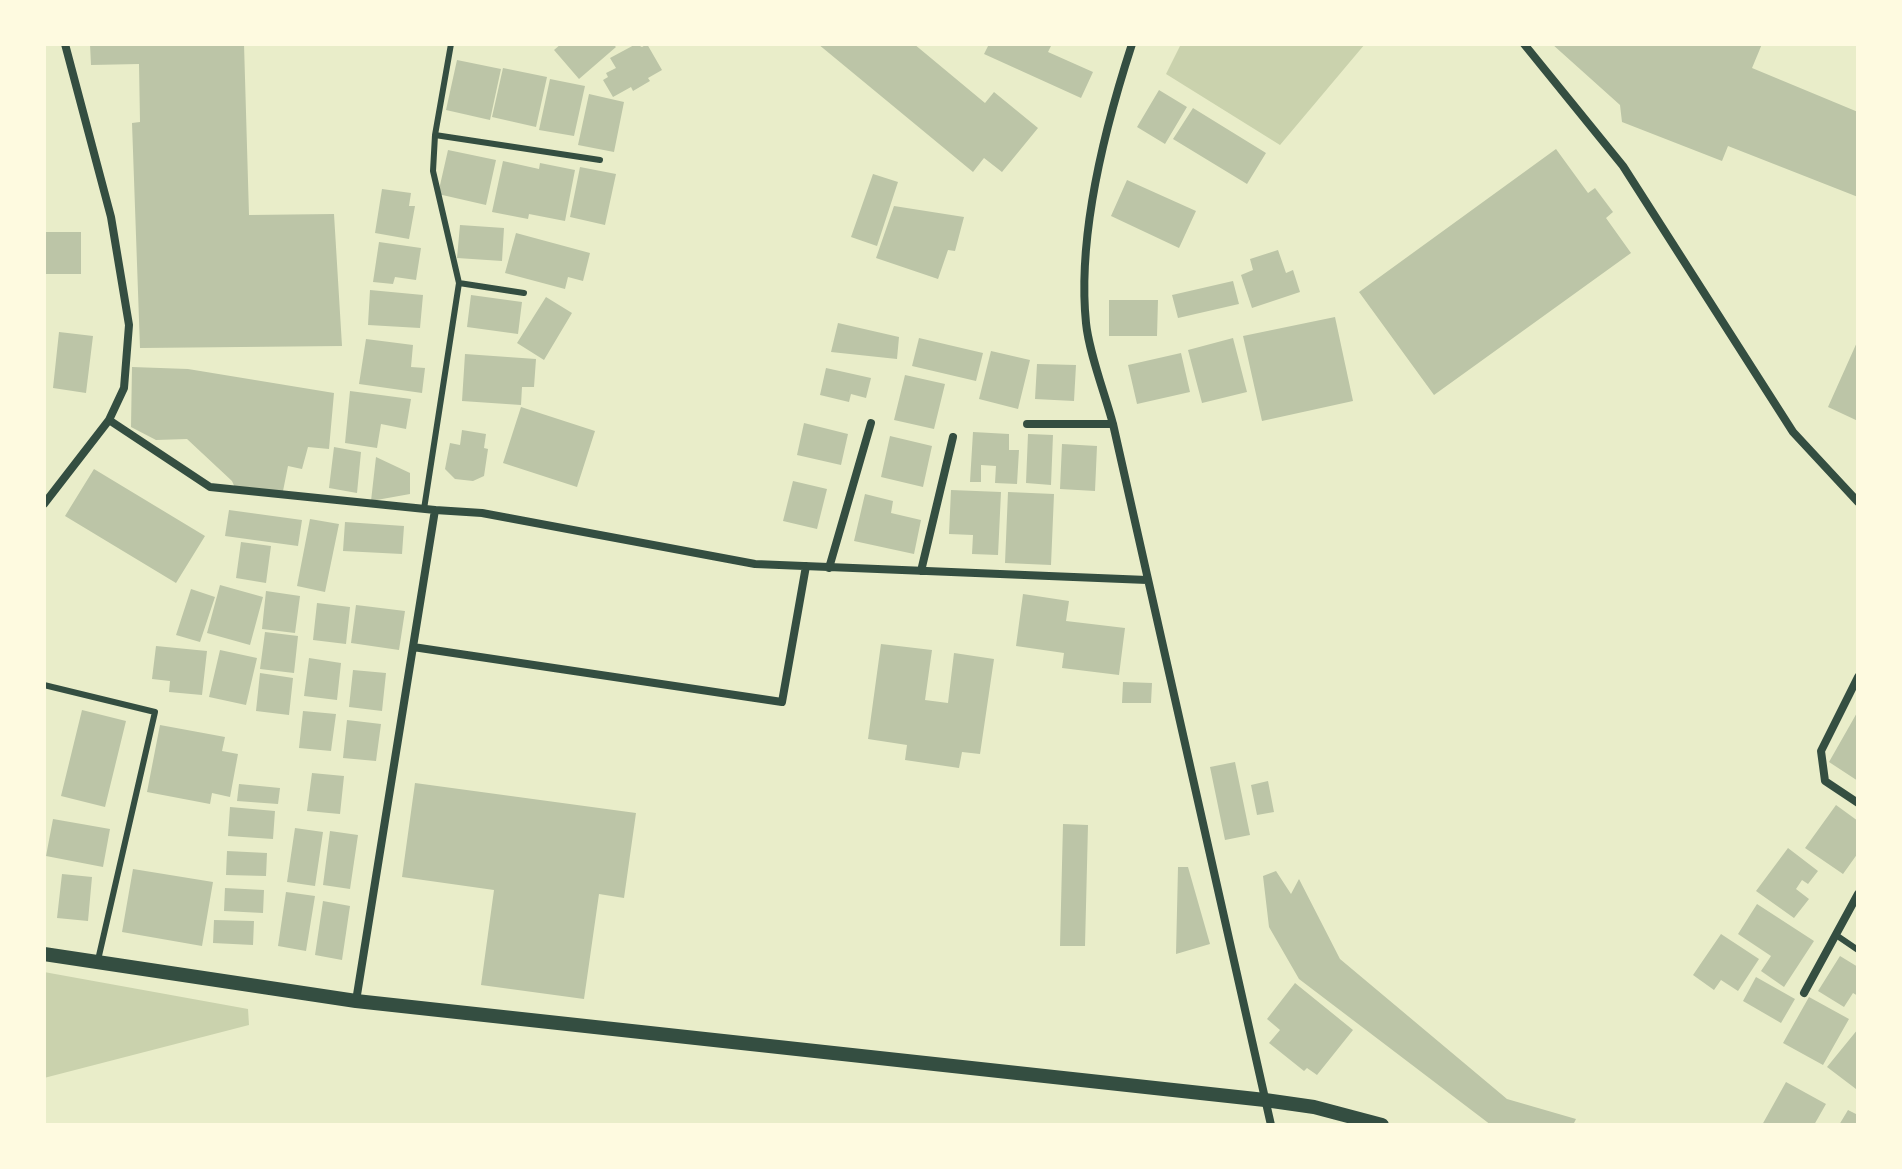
<!DOCTYPE html>
<style>
body{margin:0}
#map{position:relative;width:1902px;height:1169px;overflow:hidden;background:#e9edc9;font-family:"PT Sans",sans-serif}
canvas{display:block}
.frame{position:absolute;inset:0;border:46px solid #fefae0;pointer-events:none}
</style>
<div id="map">
<canvas width="1902" height="1169"></canvas>
<div class="frame"></div>
</div>
<script>
const context = document.querySelector('canvas').getContext('2d');
context.lineJoin = 'round';
function paint(path, color) { context.fillStyle = color; context.fill(path, 'evenodd'); }
function strokePath(path, color, width, dash) { context.strokeStyle = color; context.lineWidth = width; context.lineCap = dash ? 'butt' : 'round'; context.setLineDash(dash || []); context.stroke(path); }
paint(new Path2D(`
 M1181 44H1365L1280 145 1166 74Z
 M44 972 248 1009 249 1025 44 1078Z`), '#cad2ad');
paint(new Path2D(`
 M90 44H244L249 215 334 214 342 346 140 348 132 123 140 122 139 64 91 65Z
 M561 44H613L616 47 579 79 554 50Z
 M636 44 642 47 647 44 662 70 648 78 650 81 633 91 631 87 613 97 603 80 608 77 606 73 616 68 610 58Z
 M818 44H914L985 103 994 92 1038 128 1002 172 984 158 973 172Z
 M989 44H1052L1048 52 1093 72 1081 98 984 54Z
 M1552 44H1762L1752 68 1858 112V197L1728 146 1722 161 1622 122 1620 105Z
 M457 60 501 69 490 120 446 110Z
 M503 68 547 77 536 127 492 117Z
 M550 79 585 86 574 136 539 130Z
 M1159 90 1187 107 1165 144 1137 127Z
 M589 94 624 102 614 152 578 145Z
 M1193 108 1266 153 1247 184 1173 139Z
 M1556 149 1588 193 1595 188 1613 212 1606 218 1631 253 1434 395 1359 292Z
 M448 150 496 160 486 205 438 194Z
 M503 161 539 169 540 163 575 170 565 221 529 214 528 219 492 212Z
 M580 167 616 174 605 225 570 217Z
 M873 174 898 182 877 246 851 237Z
 M1127 180 1196 211 1179 248 1111 216Z
 M382 189 411 193 409 206H415L409 239 375 233Z
 M894 206 964 217 955 251 948 250 938 279 876 258Z
 M460 225 504 228 502 261 457 258Z
 M44 232H81V274H44Z
 M516 233 590 253 583 281 568 277 565 289 505 273Z
 M379 242 421 248 416 280 395 277 393 284 373 282Z
 M1278 250 1286 273 1293 270 1300 292 1252 308 1241 275 1253 270 1250 259Z
 M1233 281 1239 304 1178 318 1172 295Z
 M370 290 423 295 420 328 368 325Z
 M471 295 522 302 518 334 467 327Z
 M546 297 572 313 544 360 517 343Z
 M1109 300H1158L1157 336H1109Z
 M1335 317 1353 401 1262 421 1243 336Z
 M838 323 899 337 897 359 831 352Z
 M59 332 93 336 86 393 53 388Z
 M919 338 983 353 976 381 912 366Z
 M1233 338 1247 392 1202 403 1188 350Z
 M366 339 413 345 411 367 425 368 422 393 359 384Z
 M1858 340V421L1828 407Z
 M991 351 1030 360 1018 409 979 399Z
 M1181 353 1190 392 1137 404 1128 365Z
 M465 354 536 359 534 387H522L521 405 462 401Z
 M1037 364 1076 365 1074 401 1035 399Z
 M132 367 188 369 334 393 329 449 308 447 302 469 288 466 283 491 236 490 232 481 187 439 156 440 131 427Z
 M826 368 871 378 866 398 851 394 849 402 820 395Z
 M905 375 945 384 934 429 894 420Z
 M350 391 411 399 406 429 381 424 377 448 345 443Z
 M521 407 595 431 577 487 503 463Z
 M804 423 848 434 841 465 797 455Z
 M462 430 486 434 484 448 488 449 484 476 473 481 455 479 445 469 450 443 460 445Z
 M973 432 1009 434V450H1019L1017 484 995 483 996 466 981 465V482H970Z
 M1028 434 1053 435 1051 485 1026 483Z
 M890 436 932 446 923 487 881 477Z
 M1062 444 1097 446 1095 491 1060 489Z
 M334 447 361 452 357 493 329 488Z
 M376 457 410 473V494L371 501Z
 M94 469 205 536 176 583 65 516Z
 M793 481 827 489 817 529 783 521Z
 M951 490 1001 492 998 555 972 554 973 535 949 534Z
 M1008 492 1054 494 1051 565 1005 563Z
 M865 494 893 501 891 513 921 520 914 554 854 541Z
 M229 510 302 520 298 546 225 536Z
 M310 519 339 524 325 592 297 586Z
 M345 522 404 526 402 554 343 551Z
 M241 542 271 546 266 583 236 578Z
 M220 585 263 597 250 645 207 633Z
 M191 589 215 597 200 642 176 635Z
 M266 591 300 596 295 633 262 629Z
 M1023 594 1069 601 1066 621 1125 628 1119 675 1062 668 1064 653 1016 646Z
 M317 603 350 607 346 644 313 640Z
 M356 605 405 611 399 650 351 643Z
 M265 632 298 636 294 673 260 669Z
 M881 644 932 650 925 700 948 703 954 653 994 659 980 754 962 752 959 768 905 760 907 745 868 739Z
 M156 646 207 651 202 695 169 692 170 681 152 679Z
 M220 650 257 658 246 705 209 697Z
 M309 658 341 663 337 700 304 696Z
 M353 670 386 673 382 711 349 707Z
 M260 673 293 678 289 715 256 711Z
 M1123 682 1152 683 1151 703H1122Z
 M82 710 126 721 105 807 61 796Z
 M303 711 336 714 331 751 299 748Z
 M1858 711V781L1829 762Z
 M347 720 381 724 376 761 343 758Z
 M160 725 225 737 222 751 238 754 230 797 212 793 210 804 147 792Z
 M1235 762 1250 835 1225 840 1210 767Z
 M312 773 344 776 340 814 307 811Z
 M1268 781 1274 812 1257 815 1251 785Z
 M415 783 636 813 624 898 599 894 584 999 481 985 494 890 402 877Z
 M239 784 280 788 278 804 237 801Z
 M1836 805 1858 821V853L1843 874 1805 848Z
 M230 807 275 811 273 839 228 836Z
 M53 819 110 829 103 867 46 856Z
 M1063 824 1088 825 1085 946H1060Z
 M295 828 323 832 315 886 287 882Z
 M330 831 358 835 350 889 323 885Z
 M1788 848 1818 871 1808 884 1802 880 1796 889 1809 899 1794 918 1756 891Z
 M227 851 267 853 266 876 226 875Z
 M1178 867H1188L1210 944 1176 954Z
 M133 869 213 882 202 946 122 932Z
 M1276 871 1291 894 1299 879 1340 959 1507 1099 1576 1119 1573 1125H1491L1299 979 1269 927 1263 876Z
 M62 874 92 877 88 921 57 918Z
 M225 888 264 890 263 913 224 911Z
 M286 892 315 896 306 951 278 946Z
 M323 901 350 906 342 960 315 955Z
 M1757 904 1814 941 1784 987 1761 971 1771 956 1738 934Z
 M214 920 254 921 253 945 213 943Z
 M1721 934 1759 959 1738 991 1721 980 1714 990 1693 975Z
 M1840 956 1858 967V996L1853 993 1844 1007 1818 991Z
 M1756 977 1795 999 1781 1023 1743 1001Z
 M1295 983 1353 1030 1317 1075 1307 1068 1304 1071 1269 1043 1280 1030 1267 1019Z
 M1809 997 1849 1019 1823 1065 1783 1043Z
 M1858 1029V1087L1856 1089 1827 1067Z
 M1786 1082 1826 1104 1814 1125H1762Z
 M1848 1110 1858 1115V1125H1839Z`), '#bcc5a7');
strokePath(new Path2D(`
 M435 135 600 160
 M459 283 524 293
 M424 509 459 283 433 171 435 135 451 44
 M44 685 155 712 98 960
 M1836 935 1858 950`), '#344e41', 6);
strokePath(new Path2D(`
 M1132 44C1105 127 1077 235 1086 323 1089 353 1105 394 1113 424L1271 1125
 M1524 44 1623 166 1793 432 1858 502
 M109 420 210 487 435 510 482 513 755 564 1147 580
 M1027 424H1113
 M44 504 109 420 124 388 129 325 111 217 65 44
 M829 568 871 423
 M921 571 953 437
 M413 647 782 702 806 566
 M1858 677 1821 751 1825 781 1858 803
 M1804 993 1858 894
 M356 1001 435 510`), '#344e41', 8);
strokePath(new Path2D(`
 M44 954 356 1001 1265 1100 1314 1107 1382 1125`), '#344e41', 14);
</script>
